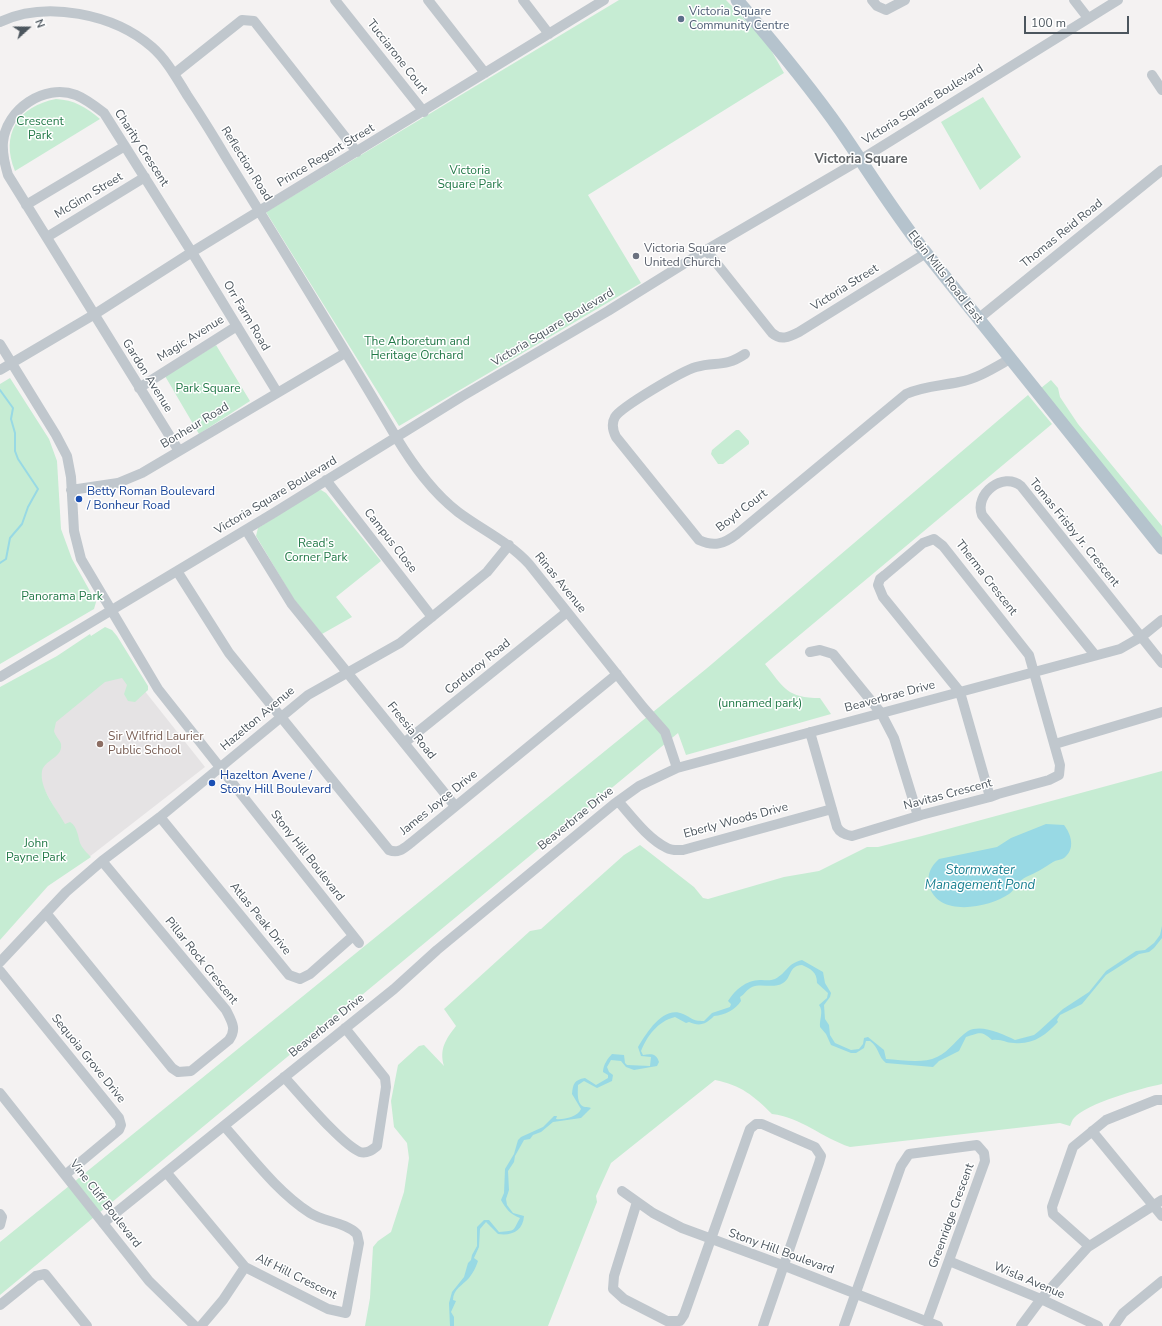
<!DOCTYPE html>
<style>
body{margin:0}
#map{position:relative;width:1162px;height:1326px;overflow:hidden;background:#f4f2f2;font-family:"Nunito Sans",sans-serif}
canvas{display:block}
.north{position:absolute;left:8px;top:8px;width:40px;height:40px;-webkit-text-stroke:3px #fff;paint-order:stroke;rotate:69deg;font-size:11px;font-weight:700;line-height:16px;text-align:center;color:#4c565e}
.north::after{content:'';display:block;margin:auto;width:14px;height:18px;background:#4c565e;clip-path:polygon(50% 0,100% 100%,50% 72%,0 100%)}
.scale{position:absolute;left:1024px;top:16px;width:105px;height:18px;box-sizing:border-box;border:2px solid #4c565e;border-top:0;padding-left:5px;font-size:12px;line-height:14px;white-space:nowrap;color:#4c565e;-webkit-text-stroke:3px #fff;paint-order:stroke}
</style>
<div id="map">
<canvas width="1162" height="1326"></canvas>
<div class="north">N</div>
<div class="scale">100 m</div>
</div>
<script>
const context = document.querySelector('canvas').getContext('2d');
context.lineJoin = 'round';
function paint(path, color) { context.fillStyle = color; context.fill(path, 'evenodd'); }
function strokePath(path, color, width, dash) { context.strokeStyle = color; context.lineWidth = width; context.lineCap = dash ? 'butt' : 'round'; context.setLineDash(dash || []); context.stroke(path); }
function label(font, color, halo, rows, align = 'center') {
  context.font = font + ' "Nunito Sans",sans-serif'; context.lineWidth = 3; context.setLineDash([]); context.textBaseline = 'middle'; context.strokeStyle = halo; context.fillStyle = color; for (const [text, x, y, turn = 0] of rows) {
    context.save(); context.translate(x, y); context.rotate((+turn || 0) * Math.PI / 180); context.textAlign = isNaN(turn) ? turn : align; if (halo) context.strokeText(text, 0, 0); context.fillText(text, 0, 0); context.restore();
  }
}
paint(new Path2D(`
 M96 649 140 685 205 767 84 861 0 710Z`), '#e5e3e4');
paint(new Path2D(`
 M619 0H726L767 43 784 73 588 195 641 283 399 426 266 212Z
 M983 97 1021 157 980 190 941 122Z
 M56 99C74 100 86 107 100 119L15 171C0 135 18 106 56 99Z
 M216 345 250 401 199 434 165 376Z
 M10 378 49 439 57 461 61 529 72 559 96 602 94 609 0 664V384Z
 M1051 380 1058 388 1060 397 1078 424 1162 526V539L1041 388Z
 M1028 395 1052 424 765 664C784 688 787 698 820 698L831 714 686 755 678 733 0 1295V1242L706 669Z
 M736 430H739L749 441V444L723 464H718L711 454 712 450Z
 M321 490 326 493 381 561 336 597 352 617 322 634 293 598 256 536 258 528 317 491Z
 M105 627 112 630 117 636 148 686V690L135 702 128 701 124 694 127 685 122 678 105 682 56 722 54 731C55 736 60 740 61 744 63 758 45 759 42 771 39 789 57 809 65 824L70 822C77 826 78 836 80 843 82 848 87 853 91 857L48 886 0 940V687L57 656 90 634 91 636Z
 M1162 771V1084C1142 1088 1087 1103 1074 1118 1072 1120 1071 1124 1070 1126L1060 1123 850 1147C822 1138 801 1117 772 1114 754 1096 741 1085 715 1080L611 1163 596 1196 597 1202 548 1326H365L370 1298 373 1247 378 1241 391 1232 404 1192 409 1158 407 1143 394 1127 391 1101 398 1065 419 1046 424 1045 444 1066C439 1049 446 1039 456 1026L444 1009 530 931 541 929 624 855 640 845 694 887 703 898 708 899 784 877 819 871 867 847H878L922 836Z`), '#c6ecd3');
paint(new Path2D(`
 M1046 824 1064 825C1071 834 1076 849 1064 858 1061 860 1056 860 1053 862 1044 868 1036 873 1026 877 1019 880 1015 890 1009 894 989 908 937 918 929 885 927 874 931 866 939 859L997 847 1011 838Z
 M1162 926V938L1154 948 1149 952 1139 954 1106 975 1082 1004 1060 1015 1057 1020 1058 1022C1046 1035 1033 1045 1014 1043 1005 1043 1003 1039 992 1040 981 1030 979 1033 966 1037L959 1051 939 1061 933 1067 886 1063C878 1057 879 1047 870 1041H866L864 1048 856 1053H851L831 1045 826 1034 820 1027C819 1020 824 1011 819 1005L827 998 828 993 817 983C817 972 811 969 802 965 788 966 792 978 783 983 774 989 761 983 752 987 747 989 744 995 740 997L741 1001C735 1010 725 1015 714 1016 706 1024 700 1027 689 1022L686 1023 675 1017C658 1021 647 1036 641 1051L643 1055C651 1054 656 1053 659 1062L657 1066 634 1070 626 1067 621 1061 611 1060 607 1067 609 1072 613 1075 612 1081 597 1088 584 1081 578 1085C578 1091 576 1105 585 1107 587 1107 589 1107 591 1108L581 1118 553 1122 541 1132 533 1135 530 1139 524 1140 515 1156 514 1162 508 1171 509 1190 506 1199 507 1205 513 1213 524 1216C523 1231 512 1236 498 1234L486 1222 480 1229 479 1247 474 1258 478 1261C476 1267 473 1273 469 1278 463 1285 453 1289 453 1300L456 1301 451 1312 454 1317V1326H450L449 1303 452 1292 464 1277 468 1263 471 1260 472 1255 477 1246V1227L484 1220H489L499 1232C517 1230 512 1232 520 1218 510 1214 506 1209 501 1200L504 1193 505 1169 514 1154 518 1140 521 1137 543 1127 554 1116H557L556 1119C563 1120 578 1117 581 1109L572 1094C573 1084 574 1080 585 1078L596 1085 608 1078V1075L603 1072C603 1065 608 1058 612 1054L624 1055 625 1063 627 1065 650 1066 651 1057 641 1056 638 1047C646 1034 663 1005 683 1014 693 1018 691 1021 704 1021L712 1013 730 1007 731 1004 728 1001C735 990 746 980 760 980 766 980 770 981 775 979 788 972 786 964 802 960L823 972 825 983 831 993 830 997 824 1005 825 1019 829 1025 830 1035 835 1043 851 1050 859 1049 863 1044 864 1038 868 1037 884 1050 886 1059C902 1060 923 1064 937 1057 950 1051 957 1038 968 1031 982 1024 1002 1034 1015 1040L1034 1035 1039 1031 1063 1009 1089 992 1106 971 1136 951 1145 950 1154 943 1160 935Z`), '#98d9e4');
strokePath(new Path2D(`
 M0 390 13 408 11 419 15 433V451L18 459 38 489 28 507 22 524 10 538 6 559 0 563`), '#98d9e4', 2);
strokePath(new Path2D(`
 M335 0 424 112
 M428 0 485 73
 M523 0 549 34
 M872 0 877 6 886 10 905 0
 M1074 0 1088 18
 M0 22C46 0 114 14 152 47 167 60 177 79 187 95 201 116 214 137 227 159 284 251 341 343 396 437 413 465 432 492 458 512 482 530 509 542 529 564L643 707 665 732 677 768
 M174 74 242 20 254 21 357 152
 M1152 75 1162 90
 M26 205 125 146
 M47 237 145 177
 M706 250 772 333C781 341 789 337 799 332L926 253
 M978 319 1162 170
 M0 344 56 435 67 456 71 477 74 531 81 559 158 689 359 943
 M745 354C724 368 716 361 696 367 682 371 621 407 615 417 611 424 613 431 616 437L699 540C714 547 724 544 737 534L906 394C924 386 940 386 959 382 977 379 994 368 1010 359
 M0 370 95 314 192 252 604 0
 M139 388 237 326
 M179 451 8 175C5 165 2 153 3 142 6 110 44 83 76 95 86 99 95 106 104 113L196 259 277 392
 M326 480 432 617
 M71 490 118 483 142 473 345 353
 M246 530 291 603 455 806
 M177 571 229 653 389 850C399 854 404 848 412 842L617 674
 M810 652 820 650 833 654 881 713 894 738 918 816
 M1095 655 982 515C974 494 1003 471 1021 486L1162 663
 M0 677 272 514 461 397 608 311 706 250 860 160 1118 0
 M810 732 837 827C840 833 845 835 852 836L918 816 921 815 990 797 998 794 1049 780 1059 775 1060 765 1029 655 943 546 934 539 923 543 885 575 880 579 878 585 883 597 960 692 990 797
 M404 743 567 612
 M1055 744 1162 712
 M618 801C632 817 648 839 667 848 672 851 678 850 683 850L832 809
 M160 817 289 975 300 979 310 974 353 936
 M46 913 172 1068 178 1072 191 1071 229 1040C237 1029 232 1022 226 1010L102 861
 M0 962 66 892 102 861 160 817 308 695 400 643 487 572 509 545
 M0 971 119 1118 121 1125 119 1130 65 1175
 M284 1077C300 1094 341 1144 360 1152 367 1154 372 1150 377 1146L386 1087 385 1078 345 1028
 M0 1093 149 1281 195 1326
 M1092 1131 1162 1216
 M166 1172 245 1267 328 1309 346 1313 359 1243 357 1234C345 1222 324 1222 310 1213 276 1191 251 1156 224 1126
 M622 1191 653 1213 682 1228 785 1266 938 1326
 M637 1202 614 1276 613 1289 624 1299 667 1321H680L684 1315 750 1129 756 1124H762L815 1147 821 1156 819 1163 763 1326
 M0 1214 2 1217 0 1225
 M103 1223 394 989 437 950 614 804 639 786 677 768 1120 649 1141 637 1162 620
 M1089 1246 1053 1214 1052 1207 1073 1147 1106 1120 1156 1100H1162
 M949 1261 1041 1299 1098 1326
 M0 1305 36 1276 45 1274 87 1326
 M201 1326 223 1300 245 1267
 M844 1326 901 1166 909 1154 977 1145 984 1153 985 1161 927 1321
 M1021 1326 1041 1299 1088 1247 1162 1200
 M1114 1326 1123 1313 1162 1281`), '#c0c7cd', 10);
strokePath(new Path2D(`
 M737 0C773 42 809 85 841 131 869 172 895 214 926 253L1162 548`), '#b5c3cd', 13);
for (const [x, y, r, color] of [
 [681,19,4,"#5c6f8a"],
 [636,256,4,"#6b7280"],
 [79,499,4,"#1a4fb4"],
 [100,744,4,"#8d6e63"],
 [212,783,4,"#1a4fb4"]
]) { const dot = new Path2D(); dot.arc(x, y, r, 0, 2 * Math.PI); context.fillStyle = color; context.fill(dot); strokePath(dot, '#fff', 1.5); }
label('12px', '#4e5e75', '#fff', [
 ["Victoria Square",689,12],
 ["Community Centre",689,26]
], 'left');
label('12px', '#4c565e', '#fff', [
 ["Tucciarone Court",397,57,52],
 ["Victoria Square Boulevard",923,105,-32],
 ["Charity Crescent",141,148,57],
 ["Prince Regent Street",326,156,-31],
 ["Reflection Road",246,164,58],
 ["McGinn Street",89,196,-31],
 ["Thomas Reid Road",1062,234,-39],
 ["Elgin Mills Road East",945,277,52],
 ["Victoria Street",845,288,-32],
 ["Orr Farm Road",246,316,59],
 ["Victoria Square Boulevard",553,328,-31],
 ["Magic Avenue",191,339,-32],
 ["Gardon Avenue",147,376,58],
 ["Bonheur Road",195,426,-31],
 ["Victoria Square Boulevard",276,496,-31],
 ["Boyd Court",742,511,-38],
 ["Tomas Frisby Jr. Crescent",1074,533,51],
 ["Campus Close",390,541,52],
 ["Therma Crescent",986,578,52],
 ["Rinas Avenue",560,583,51],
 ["Corduroy Road",478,667,-39],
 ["Beaverbrae Drive",890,697,-15],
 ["Hazelton Avenue",258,719,-40],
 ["Freesia Road",411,731,51],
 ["Navitas Crescent",948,795,-15],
 ["James Joyce Drive",439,803,-39],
 ["Beaverbrae Drive",576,819,-39],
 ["Eberly Woods Drive",736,821,-15],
 ["Stony Hill Boulevard",307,856,52],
 ["Atlas Peak Drive",260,919,51],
 ["Pillar Rock Crescent",201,961,51],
 ["Beaverbrae Drive",327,1026,-39],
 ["Sequoia Grove Drive",88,1059,51],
 ["Vine Cliff Boulevard",105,1204,52],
 ["Greenridge Crescent",952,1216,-70],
 ["Stony Hill Boulevard",781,1252,20],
 ["Alf Hill Crescent",296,1277,26],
 ["Wisla Avenue",1029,1281,23]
]);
label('12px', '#227948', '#fff', [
 ["Crescent",40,122],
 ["Park",40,136],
 ["Victoria",470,171],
 ["Square Park",470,185],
 ["The Arboretum and",417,342],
 ["Heritage Orchard",417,356],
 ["Park Square",208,389],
 ["Read's",316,544],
 ["Corner Park",316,558],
 ["Panorama Park",62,597],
 ["(unnamed park)",760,704],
 ["John",36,844],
 ["Payne Park",36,858]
]);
label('12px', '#5b616d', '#fff', [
 ["Victoria Square",644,249],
 ["United Church",644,263]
], 'left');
label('12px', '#164399', '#fff', [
 ["Betty Roman Boulevard",87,492],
 ["/ Bonheur Road",87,506],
 ["Hazelton Avene /",220,776],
 ["Stony Hill Boulevard",220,790]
], 'left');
label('12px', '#785e54', '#fff', [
 ["Sir Wilfrid Laurier",108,737],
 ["Public School",108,751]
], 'left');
label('bold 13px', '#5f6366', '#fff', [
 ["Victoria Square",861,160]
]);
label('italic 13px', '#1b8192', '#fff', [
 ["Stormwater",980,871],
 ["Management Pond",980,886]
]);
</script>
